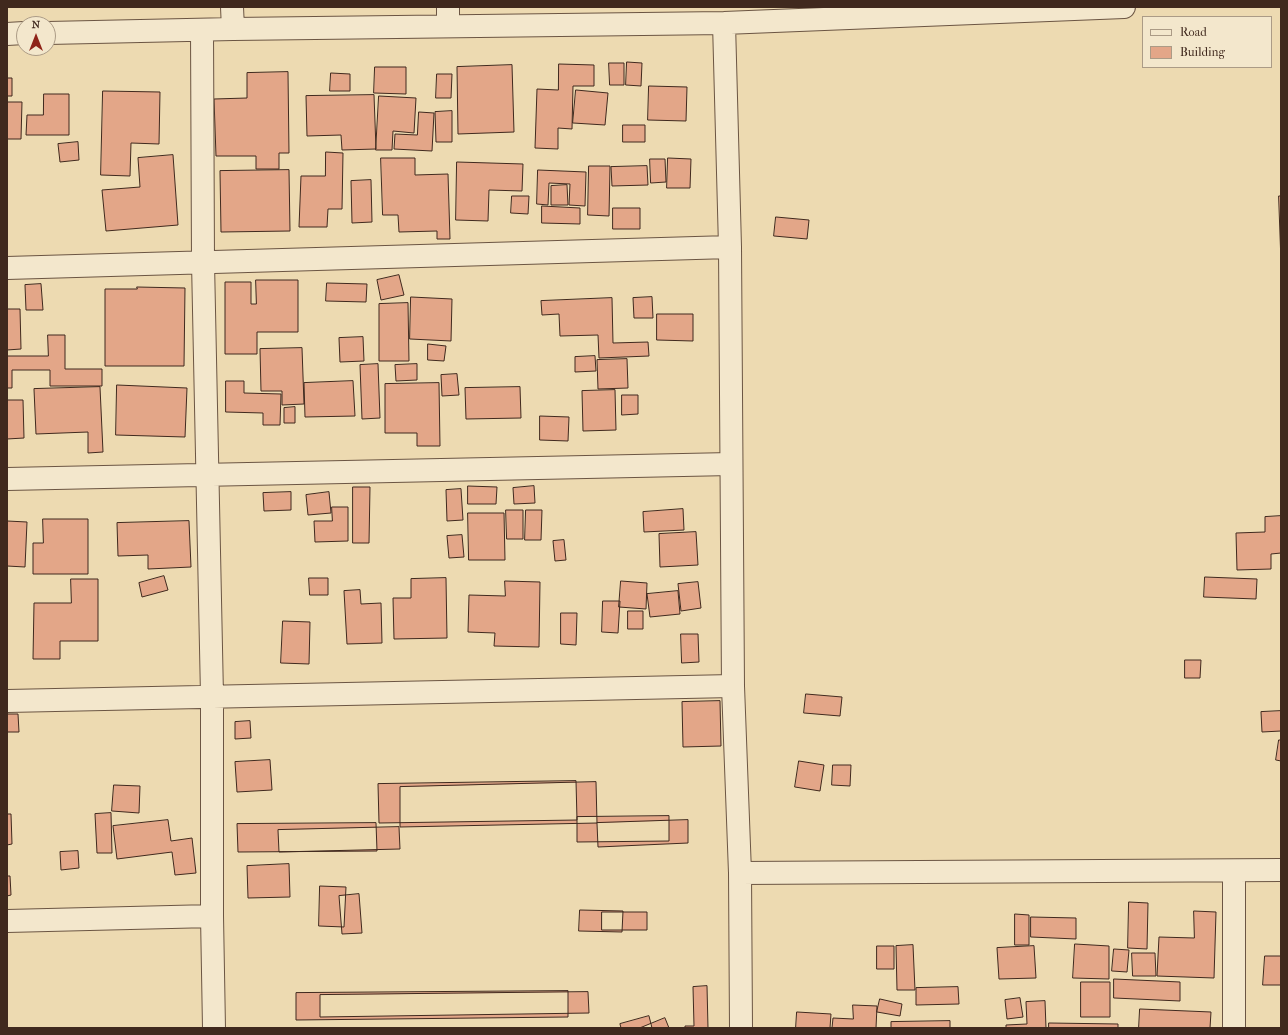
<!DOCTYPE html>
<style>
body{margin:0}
#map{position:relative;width:1288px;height:1035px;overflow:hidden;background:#eddab1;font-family:"IM FELL French Canon",serif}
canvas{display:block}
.frame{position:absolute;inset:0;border:8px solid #40291e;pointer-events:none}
.legend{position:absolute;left:1142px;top:16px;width:130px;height:52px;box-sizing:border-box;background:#f3e7cc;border:1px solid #ab9b86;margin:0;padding:5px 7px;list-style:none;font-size:12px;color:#40291e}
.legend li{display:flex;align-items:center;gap:8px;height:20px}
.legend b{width:20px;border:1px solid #ab9b86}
.north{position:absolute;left:16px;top:16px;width:40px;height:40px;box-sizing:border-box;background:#f3e7cc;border:1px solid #ab9b86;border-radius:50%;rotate:0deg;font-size:11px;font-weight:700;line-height:16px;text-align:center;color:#40291e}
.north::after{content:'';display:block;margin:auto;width:14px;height:18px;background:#8f2418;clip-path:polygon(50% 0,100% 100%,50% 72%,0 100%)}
</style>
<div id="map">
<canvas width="1288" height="1035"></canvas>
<div class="frame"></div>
<ul class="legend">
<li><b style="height:5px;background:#f3e7cc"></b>Road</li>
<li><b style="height:11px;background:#e3a688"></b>Building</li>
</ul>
<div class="north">N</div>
</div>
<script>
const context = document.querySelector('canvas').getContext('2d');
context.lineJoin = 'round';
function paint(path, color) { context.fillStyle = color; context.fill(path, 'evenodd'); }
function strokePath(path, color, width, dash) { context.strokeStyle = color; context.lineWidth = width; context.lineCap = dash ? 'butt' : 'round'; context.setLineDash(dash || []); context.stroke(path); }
const building = new Path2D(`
 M627 62 642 63 641 86 626 85Z
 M609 63H624V85H610Z
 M559 64 594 65V86H573L572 129 558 128V149L535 148 537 89 558 90Z
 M512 65 514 132 458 134 457 67Z
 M375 67H406V94L374 93Z
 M288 72 289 153H279V169H256V156H216L214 99 247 98V73Z
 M331 73 350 74V91H330Z
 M437 74H452L451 98H436Z
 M7 78H12V96H7Z
 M649 86 687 87 686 121 648 120Z
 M576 90 608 93 605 125 573 123Z
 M103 91 160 92 159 144 131 143 130 176 101 175Z
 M44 94H69V135H26L27 115H43Z
 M374 95 376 149 342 150 341 135 307 136 306 96Z
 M379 96 416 98 414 133 393 131 392 150H376Z
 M7 102H22L21 139H7Z
 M452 111V142H436L435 112Z
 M419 112 434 113 432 151 394 149 395 134 417 135Z
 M623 125H645V142H623Z
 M78 142 79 160 60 162 58 144Z
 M326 152 343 153 342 209H328L327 227H299L301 176H325Z
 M173 155 178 225 106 231 102 190 140 187 138 158Z
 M381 158H415V175L448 174 450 239H437V231L399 232 398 215H383Z
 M668 158 691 159 690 188H667Z
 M650 159H665L666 182 651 183Z
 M457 162 523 164 522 191 489 190 488 221 456 220Z
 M589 166H610L609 216 588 215Z
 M647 166 648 185 612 186 611 167Z
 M289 170 290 231 221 232 220 171Z
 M538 170 586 172 585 206 569 205 570 184 549 183 548 205 537 204Z
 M371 180 372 222 352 223 351 181Z
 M567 185 568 205H551V186Z
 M512 196H529L528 214 511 213Z
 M1279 196H1281V262Z
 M542 206 580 208V224L542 223Z
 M613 208H640V229H613Z
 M776 217 809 220 807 239 774 236Z
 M399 275 404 295 381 300 377 280Z
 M256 280H298V332H257V354H225V282H251V304H256Z
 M327 283 367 284 366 302 326 301Z
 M41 284 43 310H26L25 285Z
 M137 287 185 288 184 366H105V289H137Z
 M411 297 452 299 451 341 410 339Z
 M652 297 653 318H634L633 298Z
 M612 298 613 343 648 342 649 356 599 358 598 335 560 336 559 314 542 315 541 301Z
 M408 303 409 361H379V304Z
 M7 309H20L21 349 7 350Z
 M657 314H693V341L657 340Z
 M48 335H65V369H102V386H50V370H12V388H7V356H48Z
 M363 337 364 361 340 362 339 338Z
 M428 344 446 346 444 361 428 360Z
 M302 348 304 404 282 405V391H261L260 349Z
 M595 356 596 371 575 372V357Z
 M627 359 628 388 598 389 597 360Z
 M378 364 380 418 362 419 360 365Z
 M417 364V380L396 381 395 365Z
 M457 374 459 395 442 396 441 375Z
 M226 381H244V393L281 394 280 425H263V413L226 412Z
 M353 381 355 416 305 417 304 383Z
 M439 383 440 446H417V433H385V384Z
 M117 385 187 388 185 437 116 435Z
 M100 387 103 452 88 453V432L36 434 34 389Z
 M520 387 521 418 466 419 465 388Z
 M615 390 616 430 583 431 582 391Z
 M622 395H638V414L622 415Z
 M7 400H23L24 438 7 439Z
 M295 407V423H284V408Z
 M540 416 569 417 568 441 540 440Z
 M468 486 497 487 496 504H468Z
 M534 486 535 503 514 504 513 488Z
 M353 487H370L369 543H353Z
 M461 489 463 520 447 521 446 490Z
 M291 492V510L264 511 263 493Z
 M329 492 331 513 308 515 306 495Z
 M332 507H348V541L315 542 314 521H332Z
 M683 509 684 530 644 532 643 512Z
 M506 510H523V539H507Z
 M526 510H542L541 540H525Z
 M468 513H504L505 560H469Z
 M1281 516V553L1271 554V569L1237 570 1236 533 1265 532V517Z
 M43 519H88V574H33V543H43Z
 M7 521 27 522 25 567 7 566Z
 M189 521 191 567 148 569V555L118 556 117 523Z
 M696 532 698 565 660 567 659 534Z
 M462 535 464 557 449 558 447 536Z
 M564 540 566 560 555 561 553 541Z
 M164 576 168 590 142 597 139 583Z
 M1205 577 1257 579 1256 599 1204 597Z
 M309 578H328V595H310Z
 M446 578 447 638 394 639 393 598H411V579Z
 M71 579H98V641H60V659H33L34 603H71Z
 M505 581 540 582 539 647 494 646 495 633 468 632 469 595 505 596Z
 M621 581 647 583 646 609 619 607Z
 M698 582 701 608 681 611 678 584Z
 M360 590 361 604 381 603 382 643 347 644 344 591Z
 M678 591 680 614 650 617 647 594Z
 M603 601H620L618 633 602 632Z
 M628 611H643V629H628Z
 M561 613H577L576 645 561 644Z
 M283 621 310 622 309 664 281 663Z
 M681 634H698L699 662 682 663Z
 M1185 660H1201L1200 678H1185Z
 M806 694 842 697 840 716 804 713Z
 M720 701 721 746 683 747 682 702Z
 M1281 711V731L1262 732 1261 712Z
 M7 714H18L19 732H7Z
 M250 721 251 738 235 739V722Z
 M1279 740H1281V761L1276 760Z
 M270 760 272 790 237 792 235 762Z
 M799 761 824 765 820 791 795 787Z
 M833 765H851L850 786 832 785Z
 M576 781 577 820 379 823 378 784Z
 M596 782 597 823 400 827V787Z
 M114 785 140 786 139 813 112 811Z
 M111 813 112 853H97L95 814Z
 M7 814H11L12 844 7 845Z
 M669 816V841L577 842V817Z
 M168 820 171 841 192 838 196 873 175 875 172 852 117 859 113 826Z
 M688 820V843L598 847 597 823Z
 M376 823 377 851 238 852 237 824Z
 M399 827 400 849 279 852 278 830Z
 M78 851 79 868 61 870 60 852Z
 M289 864 290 897 248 898 247 866Z
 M7 876H10L11 895 7 896Z
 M320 886 346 887 344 927 319 926Z
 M359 894 362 933 342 934 339 896Z
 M1129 902 1148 903 1147 949 1128 948Z
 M580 910 623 911 622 932 579 931Z
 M1194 911 1216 912 1214 978 1157 976 1159 937 1194 938Z
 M602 912H647V930H602Z
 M1015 914 1029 915V945H1015Z
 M1031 917 1076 918V939L1031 937Z
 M1075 944 1109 946V979L1073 978Z
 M913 945 915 990H897L896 946Z
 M877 946H894V969H877Z
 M1034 946 1036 978 999 979 997 948Z
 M1114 949 1129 950 1127 972 1112 971Z
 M1132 953H1155L1156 976H1133Z
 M1265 956H1281V985H1263Z
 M1114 979 1180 982V1001L1114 998Z
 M1081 982H1110V1017H1081Z
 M707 986 708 1028H685V1026H694L693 987Z
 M958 987 959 1004 916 1005V988Z
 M568 991V1017L296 1020V993Z
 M588 992 589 1013 320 1017V995Z
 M1020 998 1023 1017 1007 1019 1005 1000Z
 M880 999 902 1004 900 1016 877 1012Z
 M1045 1001 1046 1028H1006V1025L1027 1024 1026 1002Z
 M853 1005 877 1006 876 1028H832L833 1018 853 1019Z
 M1140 1009 1211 1012 1210 1028H1139Z
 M797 1012 831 1014 830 1028H796Z
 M649 1016 652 1028H621L620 1024Z
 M665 1018 669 1028H640Z
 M950 1021V1028H891V1022Z
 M1049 1023 1118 1024V1028H1049Z`);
paint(building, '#e3a688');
strokePath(building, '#40291e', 1);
const minor = new Path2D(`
 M232 7 233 29
 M448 7V26
 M724 23 730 247 733 686 740 873 741 1028
 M202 30 203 262 212 696V916L214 1028
 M48 33 233 29 724 23 1124 7
 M7 34 24 33
 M7 268 730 247
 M7 479 731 464
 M7 701 733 686
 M740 873 1281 870
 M7 921 212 916
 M1234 1028V872`);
strokePath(minor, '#6b5543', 24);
strokePath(minor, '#f3e7cc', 22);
</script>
